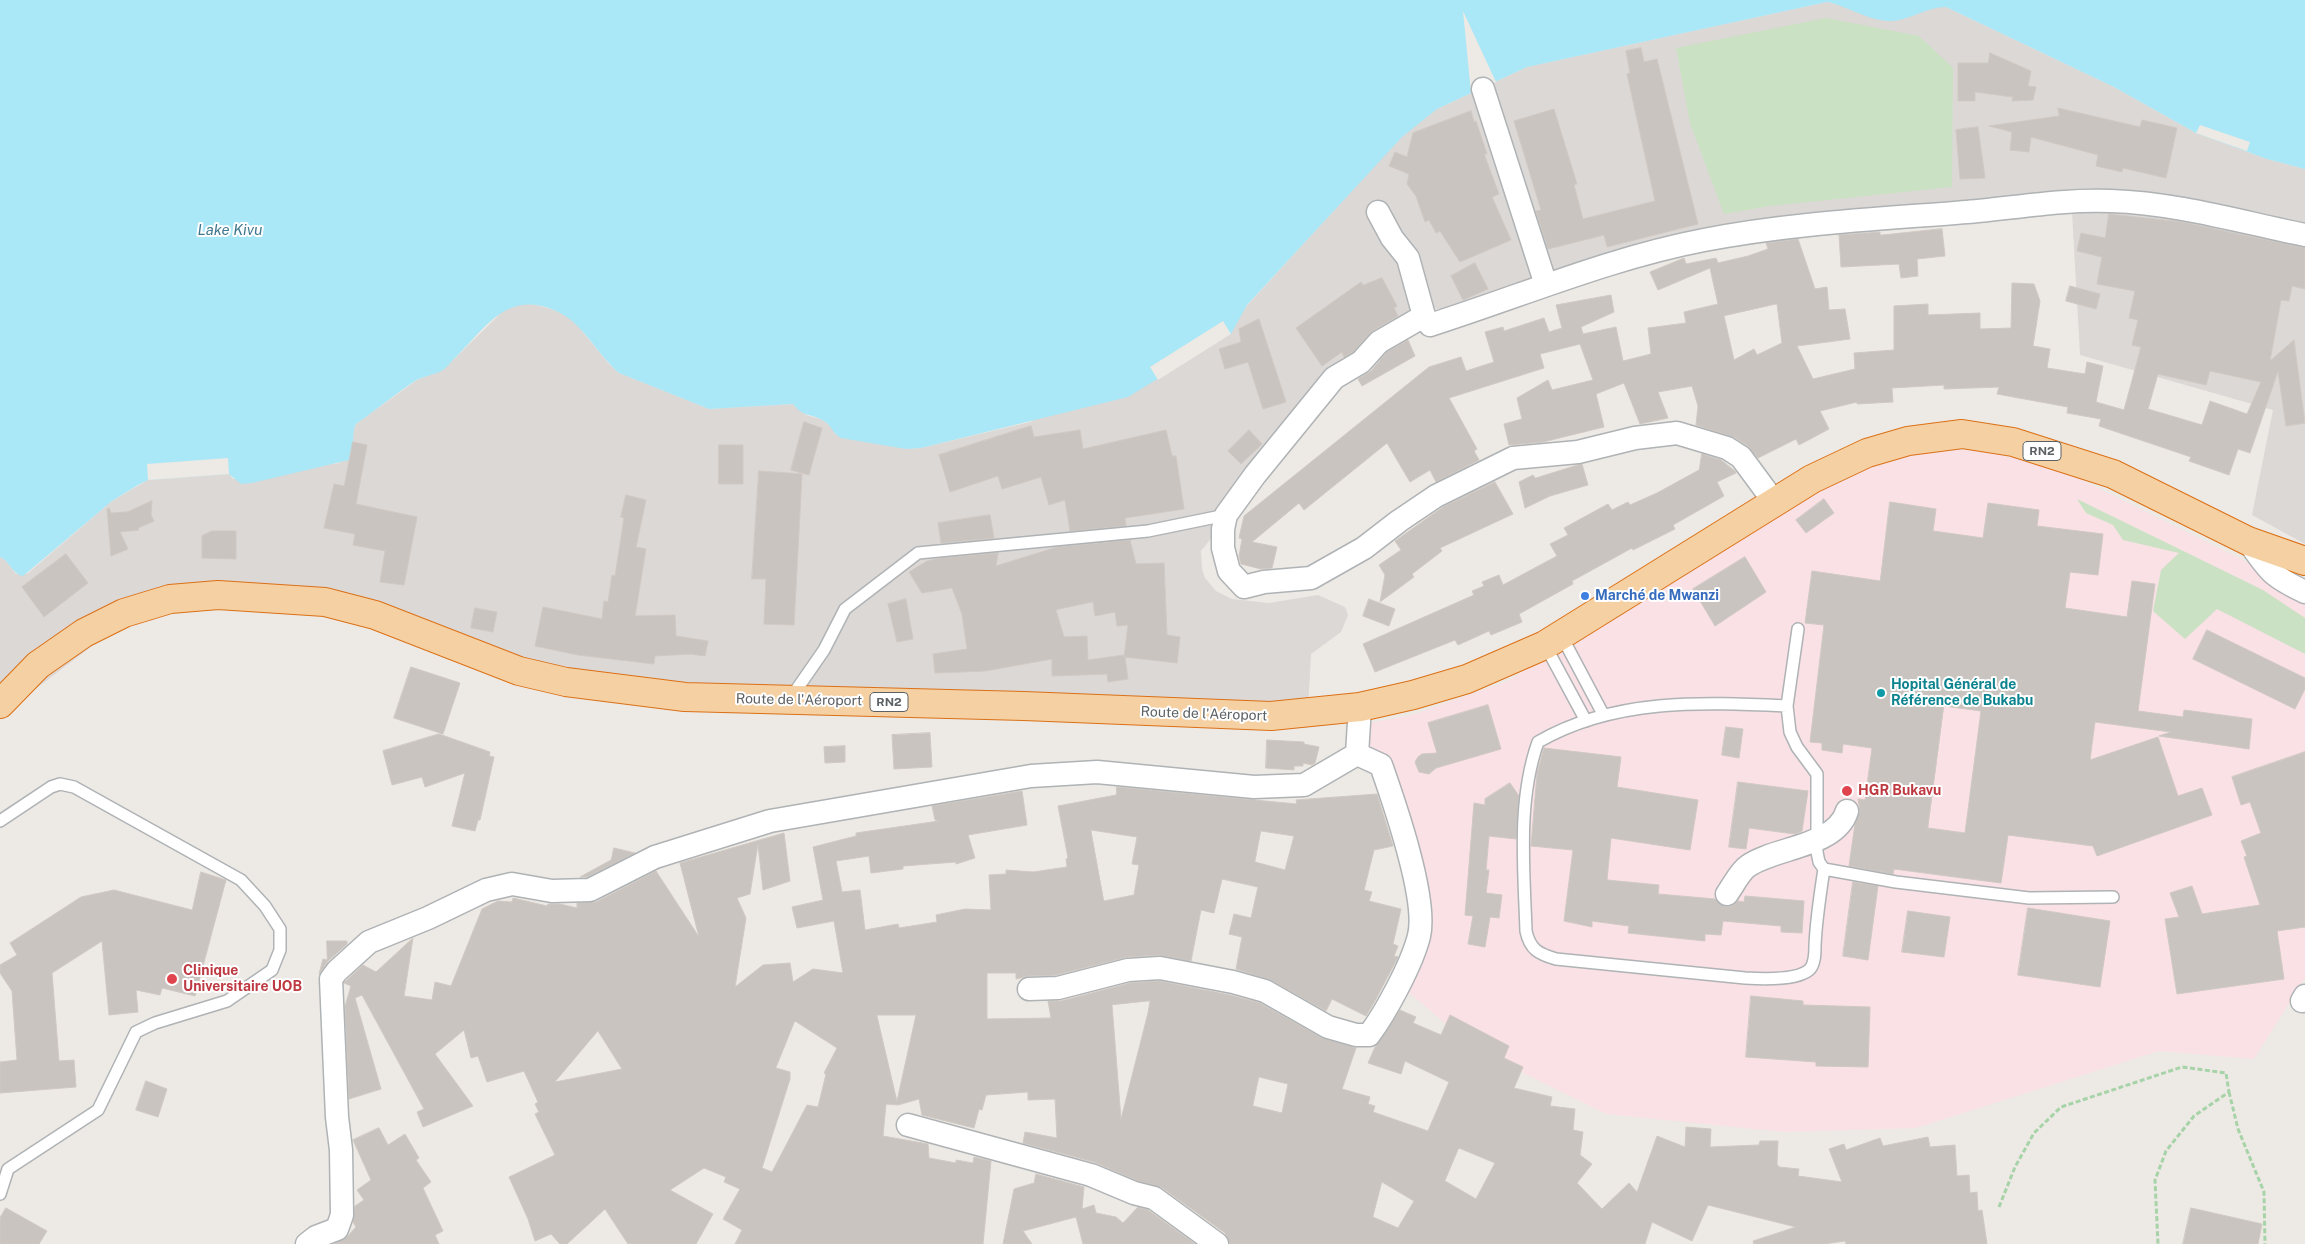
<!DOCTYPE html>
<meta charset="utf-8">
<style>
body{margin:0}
canvas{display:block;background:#ede9e4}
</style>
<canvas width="2305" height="1244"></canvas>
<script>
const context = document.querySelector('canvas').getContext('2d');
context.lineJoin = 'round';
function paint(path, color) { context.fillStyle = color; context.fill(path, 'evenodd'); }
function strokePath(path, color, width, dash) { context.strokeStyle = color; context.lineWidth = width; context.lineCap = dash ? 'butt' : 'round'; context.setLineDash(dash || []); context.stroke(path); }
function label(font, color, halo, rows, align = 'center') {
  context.font = font + ' "Public Sans",sans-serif'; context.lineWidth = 4; context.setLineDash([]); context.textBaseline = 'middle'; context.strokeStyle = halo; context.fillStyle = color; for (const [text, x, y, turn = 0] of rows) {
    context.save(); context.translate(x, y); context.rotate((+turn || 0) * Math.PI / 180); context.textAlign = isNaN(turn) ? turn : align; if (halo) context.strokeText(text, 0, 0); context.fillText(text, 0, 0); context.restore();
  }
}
paint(new Path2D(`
 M1827 2 1899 20 1937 7H1946L2114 87 2196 133 2267 159 2305 169V544L2252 515 2273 410 2080 355 2072 212 2022 219 1810 237 1705 251 1454 308 1431 309 1358 357 1201 551 1202 569 1205 578 1216 591 1232 599 1269 603 1318 595 1345 607 1348 615 1341 632 1311 654 1307 728 810 713 431 648 335 616 267 608 188 610 117 627 0 716V557L5 559 16 574H27L112 501 148 480 229 474 233 479 340 463 356 424 417 380 443 370 504 310 518 304 530 303 554 310 568 317 578 326 609 364 619 373 709 409 793 404 806 415 823 420 832 428 835 434 906 449 921 448 1030 422 1243 310 1402 136 1437 109 1527 67Z`), '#dcd8d6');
paint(new Path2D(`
 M1970 449 2016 458 2080 479 2305 591V978L2254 1059 2159 1051 1916 1128 1784 1132 1606 1114 1475 1049 1398 983 1419 935 1381 765 1357 754 1359 725 1412 715 1508 681 1623 608 1730 531 1866 464 1925 452Z`), '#f9e1e5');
paint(new Path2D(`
 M1826 18 1919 36 1953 68 1952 187 1770 206 1724 214 1690 123 1676 48Z
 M2077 499 2263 590 2305 618V654L2217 609 2185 639 2153 611 2161 570 2179 553 2123 540 2113 525 2086 513Z`), '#cae2c3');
paint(new Path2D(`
 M0 0H2305V169L2267 159 2196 133 2114 87 1946 7C1926 7 1909 21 1890 21 1868 21 1848 6 1827 2L1527 67 1437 109 1402 137 1247 305 1231 334 1128 397 921 448 906 449 841 438C833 434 832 426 824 421 811 413 804 418 793 404L709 409 619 373C596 353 583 322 554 310 507 291 487 326 457 356 452 360 448 367 443 370 435 375 423 376 415 381 395 394 376 410 356 424 350 435 357 449 349 460L252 483 241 484 229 474 148 480 138 485 112 501 23 576C12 574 10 561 0 557Z`), '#aae7f7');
paint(new Path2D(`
 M1463 11 1496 82 1471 93Z
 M2200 125 2250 142 2247 151 2196 133Z
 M1223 321 1231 334 1158 380 1150 367Z
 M228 458 229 474 148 480 147 464Z`), '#ede9e4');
const building = new Path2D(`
 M1641 48 1644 62 1657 59 1698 224 1607 247 1604 235 1548 249 1536 211 1541 210 1514 121 1554 109 1577 184 1574 185 1583 219 1655 201 1627 74 1630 73 1626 51Z
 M1990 53 2031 71 2028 86 2036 87 2033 100 2012 101 2013 97 1975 92V101H1958V63H1988Z
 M2058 108 2140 127 2142 120 2177 128 2166 178 2123 168 2122 172 2096 166 2098 155 2031 137 2029 152 2010 150 2012 132 1989 126 2059 116Z
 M1471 111 1474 122 1476 121 1487 154H1484L1499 194 1492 197 1511 240 1460 262 1440 231 1436 233 1429 220 1425 222 1416 196 1407 184 1409 174 1389 166 1395 152 1407 157 1413 133Z
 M1978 127 1985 178 1960 179 1956 130Z
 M2109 214 2182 222 2305 248V289L2292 286 2289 301 2281 300 2270 361 2294 340 2305 423 2286 426 2278 371 2250 453 2238 449 2229 475 2189 461 2191 457 2099 426 2101 419 2067 413 2068 407 1997 394 1999 387 1944 389V385L1892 388 1893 402 1857 404V402L1820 411 1829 429 1799 445 1796 439 1758 458 1748 446 1734 437 1696 425 1698 406 1692 386 1658 392 1668 418 1640 424 1624 383 1596 394 1604 427 1543 442 1509 445 1504 424 1522 419 1517 398 1548 380 1552 390 1593 380 1580 344 1540 354 1544 368 1449 398 1477 449 1474 451 1479 460 1436 482 1430 470 1410 482 1387 443 1304 510 1299 503 1252 542 1277 547 1272 568 1261 569 1241 564 1239 556 1242 539 1239 538 1244 516 1429 367 1461 357 1466 371 1494 362 1485 332 1503 327 1504 331 1544 318 1549 332 1562 328 1556 305 1611 295 1614 312 1581 327 1583 334 1616 327 1623 361 1651 354 1648 328 1686 323 1684 312 1718 304 1710 268 1658 290 1650 272 1684 258 1686 264 1716 258 1718 263 1748 256 1768 249 1766 243 1798 239 1815 289 1827 287 1829 310 1845 309 1850 339 1797 346 1813 379 1855 369 1854 353 1894 350V306L1928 304V315L1980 313V329L2011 328 2012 283 2034 284 2040 301 2033 346 2050 349 2047 368 2085 374 2087 362 2103 366 2096 402 2124 410 2141 347 2132 345 2138 320 2129 318 2135 291 2097 284 2102 257 2077 251 2081 233 2105 238ZM1777 304 1782 343 1757 355 1754 349 1734 360 1724 316ZM2210 371 2261 382 2247 414 2210 401 2202 425 2148 409 2158 374 2206 385Z
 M1942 229 1945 256 1917 259 1918 276 1901 278 1899 264 1841 267 1839 235 1880 232V235Z
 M1475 263 1488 289 1463 300 1451 276Z
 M1382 278 1397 306 1394 308 1398 316 1372 331 1353 352 1344 357 1342 352 1322 366 1296 328 1361 282 1363 285Z
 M2070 286 2100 294 2096 309 2066 301Z
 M1259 319 1286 402 1263 409 1248 362 1225 369 1219 349 1241 342 1239 329Z
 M1408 340 1415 356 1362 386 1358 379 1371 371 1387 352Z
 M804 422 822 428 809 475 791 470Z
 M1031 426 1034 437 1080 430 1083 449 1166 430 1172 456H1176L1184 509 1125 518 1126 526 1070 531 1065 500 1049 505 1041 477 1002 489 998 476 950 492 939 455Z
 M1249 430 1262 444 1241 464 1228 451Z
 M353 442 367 445 356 504 417 517 404 585 380 582 385 551 353 545 355 534 324 528 334 484 344 486Z
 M719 445H743V484H719Z
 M1702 454 1721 460 1735 471 1736 473 1717 482 1724 496 1673 525 1675 529 1633 550 1632 548 1572 581 1573 584 1519 614 1522 622 1491 635 1489 631 1458 645 1455 640 1375 672 1363 644 1474 595 1472 591 1484 586 1482 582 1499 575 1503 585 1557 556 1550 544 1568 535 1564 528 1608 504 1612 510 1628 502 1630 505 1657 493 1699 470Z
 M1582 464 1588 485 1550 496 1525 508 1519 482 1533 475 1535 478Z
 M759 471 802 474 794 625 764 624 766 579H752Z
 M1495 482 1513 514 1440 548 1442 551 1412 574 1414 577 1380 602 1385 575 1379 565 1401 550 1395 541 1443 507Z
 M626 495 646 500 636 547 646 549 635 616 675 615 676 636 708 641 705 656 691 654 655 656 654 664 578 655 535 646 543 607 602 619 604 601 608 602 612 575 615 576 624 518 621 517Z
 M1824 499 1834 513 1806 533 1796 520Z
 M152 501 151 515 154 521 138 528 139 530 120 532 128 549 111 556 107 509 109 508 111 513 127 512Z
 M1890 502 1936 509 1933 531 1983 538 1988 503 2039 510 2037 526 2103 534 2098 575 2070 572 2065 608 2127 617 2132 581 2155 584 2138 711 2183 717 2184 710 2252 719 2249 749 2159 736 2171 732 2095 722 2090 760 2158 737 2178 796 2202 788 2212 815 2097 856 2093 846 2008 835 2001 883 1894 869 1893 874 1849 866 1855 824 1860 811 1858 799 1865 800 1872 748 1843 744 1842 753 1822 750V743L1810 742 1824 625 1805 623 1812 571 1880 581ZM1944 706 1981 711 1965 833 1928 828Z
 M990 515 994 538 941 543 938 523Z
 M212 531H236V559L202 558V536Z
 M1130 540 1136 564 1164 563 1167 635 1180 637 1177 663 1125 657 1128 679 1108 682 1107 674 1052 676V659L985 671 935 673 933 654 967 649 962 614 952 588 922 593 909 572 927 561 940 558 998 553 996 566 1057 547ZM1093 602 1095 616 1115 612 1117 626 1128 625 1124 657V655L1088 660 1087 636 1064 637 1056 610Z
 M66 554 88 583 44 617 22 587Z
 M1745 557 1766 592 1715 626 1693 589Z
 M906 599 913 639 897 642 888 604Z
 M1369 599 1395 609 1389 626 1363 616Z
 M475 608 497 612 493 632 471 628Z
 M2207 630 2305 678V689L2295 709 2193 659Z
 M411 667 460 683 443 734 394 718Z
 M1488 705 1501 749 1436 768 1429 774 1419 772 1415 762 1418 757 1422 754 1437 753 1428 723Z
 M1726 727 1743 729 1739 758 1722 755Z
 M930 733 932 767 894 769 892 735Z
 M439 734 490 752 489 756 494 757 480 820H478L475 831 452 826 465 773 425 787 422 777 392 785 383 751Z
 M1267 740 1304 742V744L1319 747 1315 763 1312 765 1303 763V766H1294V770L1266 768Z
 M845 746V762L825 763 824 747Z
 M1544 748 1621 757 1617 787 1698 800 1690 850 1611 838 1607 880 1659 885 1658 894 1715 899 1725 907 1732 906 1738 901 1744 902 1745 896 1804 901 1802 933 1781 932V926L1723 921 1721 935 1705 934V941L1628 933 1629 926 1592 921V927L1564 921 1573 850 1531 846 1537 774Z
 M2305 752V927L2277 931 2284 979 2177 994 2165 919 2179 917 2170 893 2192 886 2202 914 2260 905 2244 857 2247 856 2241 841 2261 833 2250 802 2241 805 2232 777Z
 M1738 782 1808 791 1802 831 1795 834 1749 828 1746 849 1729 847Z
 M1510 783 1519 796 1516 839 1489 836 1486 870H1489L1486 893 1502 895 1499 918 1490 917 1485 947 1468 944 1473 916 1465 915 1474 803 1485 805V799Z
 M1117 787 1297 804 1296 800 1377 794 1393 846 1374 850 1364 890 1372 892 1369 901 1401 909 1393 944 1398 946 1394 956 1398 957 1376 999 1366 1016 1332 999 1326 1011 1271 980 1236 969 1242 937 1229 934 1234 914 1251 918 1258 887 1222 879 1214 913 1201 910 1191 961 1159 955 1127 957 1056 975 1029 976 1016 979V973H987V1019L1051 1018 1048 1001H1061L1130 983 1159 981 1230 995 1260 1003 1322 1038 1356 1048 1342 1089 1370 1097 1368 1104 1375 1106 1373 1112 1428 1131 1449 1082 1405 1061 1401 1074 1368 1063 1375 1047 1400 1010 1416 1017 1413 1023 1441 1035 1450 1015 1509 1046 1504 1058 1523 1067 1514 1088 1552 1097 1550 1106 1575 1109 1573 1130 1583 1132 1580 1155 1592 1164 1577 1183 1602 1209 1629 1183 1637 1192 1657 1136 1685 1147 1686 1127 1711 1129 1710 1147 1759 1145 1760 1141H1778L1777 1164 1779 1167 1799 1169 1798 1176 1842 1182 1829 1149 1844 1144 1846 1150 1880 1138 1883 1146 1928 1137 1930 1147 1955 1145 1957 1176 1969 1175 1970 1193 1977 1192 1978 1211 1982 1210 1987 1244H1846L1845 1241 1824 1244H1754L1753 1241 1796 1227 1708 1205 1692 1241 1652 1222 1645 1244H1230L1225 1233 1161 1187 1138 1181 1094 1162 1023 1143 1025 1132 1057 1138 1055 1099 1028 1100V1092L986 1095 982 1110 979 1109 974 1128 922 1115 919 1099 898 1105 886 1104 883 1136 928 1144 929 1158 956 1163V1160L973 1163 974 1157 991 1161 983 1244H735L742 1230 723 1219 740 1189 724 1182 726 1177 704 1168 670 1190 713 1214 696 1244H628L605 1209 567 1244H560L551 1234 535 1241 528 1219 509 1177 555 1155 535 1114 539 1112 535 1104 538 1102 524 1071 487 1082 478 1056 471 1058 464 1030 435 1054 473 1106 423 1127 417 1112 424 1109 362 995 355 998 381 1089 349 1099 345 1006 351 986 344 983 347 980 363 965 376 972 413 938 404 996 432 1000 435 982 451 986 482 909 498 901 512 902 513 898 547 906 548 904H560L577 908V903L596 902 656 871 699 937 680 863 784 833 790 881 763 890 758 844 750 894 737 898 746 918 735 987 763 965 790 963 793 982 813 969 843 973 834 921 797 928 792 907 823 900 813 847 856 836V833L939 821 935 820 932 806 1022 791 1027 825 968 835 975 858 956 864V862L903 866V869L871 873 869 856 836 861 842 892 860 890 865 930 898 924 899 928 937 922 936 915 965 909 991 910 989 875 1006 874V870L1033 872 1067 867 1066 859 1068 858 1058 806 1116 795ZM1091 830 1137 837 1132 864 1139 865 1134 895 1104 901ZM1261 831 1294 836 1285 870 1255 862ZM1150 1001 1148 1013 1121 1119 1112 1005ZM877 1015H916L897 1101ZM795 1021 837 1048 824 1073 826 1074 818 1107 807 1105 772 1172 762 1168 790 1079V1072L776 1068ZM598 1031 622 1069 555 1082ZM1259 1077 1288 1084 1282 1113 1253 1106ZM1459 1148 1495 1163 1476 1199 1445 1181ZM1382 1182 1414 1201 1398 1228 1373 1217Z
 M614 848 635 853 587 877H580L611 860Z
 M201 872 226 880 195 996 162 988 160 995 136 990 138 1012 109 1015 102 941 52 973 59 1061 74 1060 76 1087 0 1093V1062L17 1060 12 991 0 973V965L17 955 10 943 81 897 114 890 192 910Z
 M1853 882 1878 886 1868 960 1843 956Z
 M2028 908 2110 921 2100 987 2018 975Z
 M1908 911 1950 917 1944 957 1902 952Z
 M327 941H347V944L328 961 319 974 323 959 327 960Z
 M1751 996 1803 1001V1005L1870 1007 1868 1067 1816 1066V1062L1746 1057Z
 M146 1081 167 1089 158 1117 136 1110Z
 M379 1128 388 1145 405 1134 419 1158 416 1160 431 1182 423 1188 443 1231 435 1235 439 1244H334L346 1238 356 1227 353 1222 355 1206 364 1200 357 1190 371 1180 353 1140Z
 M1036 1174 1084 1187 1082 1209 1094 1205 1096 1213 1116 1217 1123 1223 1138 1207 1148 1210 1195 1244H1083L1076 1217 1023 1231 1032 1244H1003L1014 1189 1034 1183Z
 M6 1208 47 1231 39 1244H0V1218Z
 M2191 1208 2262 1224 2258 1244H2183Z`);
paint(building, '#c9c4c0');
strokePath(building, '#d1c9c3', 1);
const service = new Path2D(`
 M1798 629 1787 706C1702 702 1614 698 1538 742 1517 801 1524 869 1526 931 1530 950 1539 954 1556 959L1745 978C1761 979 1798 981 1810 969 1815 963 1815 953 1815 946 1816 920 1820 895 1824 869
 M1561 635 1603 714
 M1545 645 1586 721
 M790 699 824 650 845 609 918 553 1148 531 1226 515
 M1787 706 1790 732 1797 747 1817 774V852L1819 862 1824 869 1896 882 2029 898 2113 897
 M0 821 51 787 60 784 74 787 241 880 265 906 280 929V950L272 970 227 1001 155 1023 136 1032 98 1110 8 1169 0 1194`);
const minor = new Path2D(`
 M1483 89 1546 285
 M1378 212 1392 238 1408 258 1424 316 1379 342 1361 362 1334 378 1255 475 1226 515 1223 529V548L1229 571 1244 587 1264 582 1311 578 1364 548 1399 521 1436 496 1513 458 1578 452 1635 438 1677 433 1727 448 1741 457 1775 503
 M1424 316 1430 325C1521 296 1610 258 1704 240 1791 223 1880 219 1967 212 2015 208 2062 199 2111 201 2176 203 2241 222 2305 235
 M2248 541C2269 571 2271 576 2305 592
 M1727 894C1733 886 1740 871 1748 866 1775 847 1836 847 1847 811
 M1029 989 1058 988 1128 970 1160 968 1233 982 1265 991 1328 1027 1356 1035H1369C1386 1012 1412 964 1419 936 1428 899 1394 802 1381 765L1357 754
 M2302 1001 2305 996
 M908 1125 1091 1175 1134 1193 1154 1198 1217 1244
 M307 1244 316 1237 337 1229 342 1215 341 1150 337 1117 331 979 337 971 369 942 428 918 486 890 512 884 552 891 590 890 655 857 770 821 1031 776 1097 772 1254 787 1304 785 1357 754 1360 707`);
const trunk = new Path2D(`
 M0 704 38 665 84 633 124 613 170 599 218 595 325 602 375 615 519 671 566 682 685 697 1024 706 1271 716 1360 707 1413 695 1467 679 1545 645 1812 479 1867 453 1908 441 1962 434 2013 442 2113 474 2248 541 2305 561`);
strokePath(service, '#afb3b5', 14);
strokePath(minor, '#afb3b5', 25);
strokePath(trunk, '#db7016', 30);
strokePath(new Path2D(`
 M2229 1092 2238 1129 2264 1192 2265 1244
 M1999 1207 2015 1167 2034 1133 2061 1107 2182 1067 2226 1073 2229 1092 2194 1116 2166 1151 2155 1180 2158 1244`), '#a7d3a8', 3, [5, 2.5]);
strokePath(service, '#fff', 11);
strokePath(minor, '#fff', 22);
strokePath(trunk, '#f5d0a2', 28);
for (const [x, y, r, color] of [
 [1585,596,5,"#3f7fe0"],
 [1881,693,5,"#0f9aa8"],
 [1847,791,6,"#e0444e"],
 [172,979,6,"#e0444e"]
]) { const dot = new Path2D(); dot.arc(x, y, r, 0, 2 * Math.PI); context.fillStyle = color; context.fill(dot); strokePath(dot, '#fff', 2); }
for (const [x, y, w] of [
 [2042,451,38],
 [889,702,38]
]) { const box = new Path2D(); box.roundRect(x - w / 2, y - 9.5, w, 19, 4); context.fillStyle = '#fff'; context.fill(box); strokePath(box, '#5c6163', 1); }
label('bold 12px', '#5c6163', null, [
 ["RN2",2042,451],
 ["RN2",889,702]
]);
label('bold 14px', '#366cbe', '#fff', [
 ["Marché de Mwanzi",1595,596]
], 'left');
label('bold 14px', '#0d838f', '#fff', [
 ["Hopital Général de",1891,685],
 ["Référence de Bukabu",1891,701]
], 'left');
label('14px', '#5c6163', '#fff', [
 ["Route de l'Aéroport",799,700,1],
 ["Route de l'Aéroport",1204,714,2]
]);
label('bold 14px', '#be3a42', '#fff', [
 ["HGR Bukavu",1858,791],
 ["Clinique",183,971],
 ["Universitaire UOB",183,987]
], 'left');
label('italic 15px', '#40788e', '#fff', [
 ["Lake Kivu",230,230]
]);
</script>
